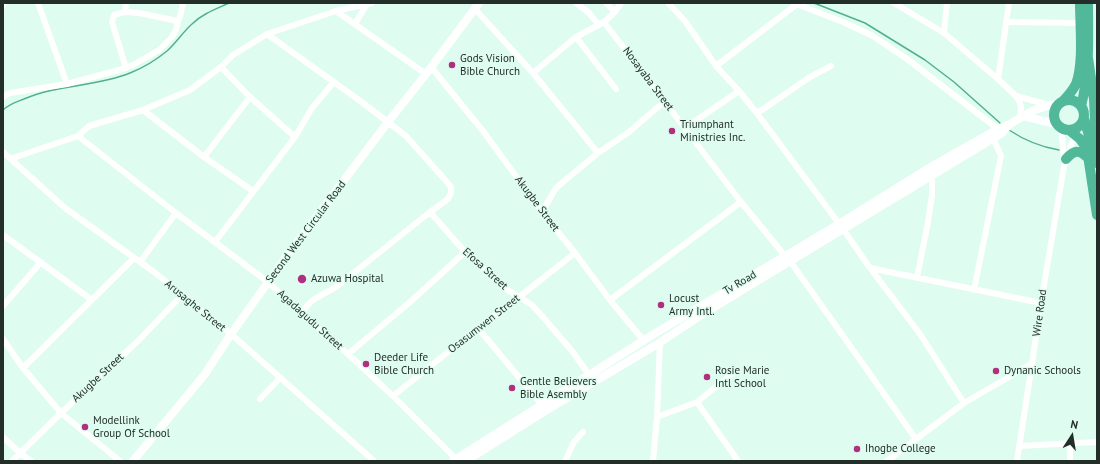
<!DOCTYPE html>
<style>
body{margin:0}
#map{position:relative;width:1100px;height:464px;overflow:hidden;background:#dffcf0;font-family:"PT Sans",sans-serif}
canvas{display:block}
.frame{position:absolute;inset:0;border:4px solid #232e2a;pointer-events:none}
.north{position:absolute;left:1052px;top:416px;width:40px;height:40px;-webkit-text-stroke:3px #dffcf0;paint-order:stroke;rotate:12deg;font-size:11px;font-weight:700;line-height:16px;text-align:center;color:#232e2a}
.north::after{content:'';display:block;margin:auto;width:14px;height:18px;background:#232e2a;clip-path:polygon(50% 0,100% 100%,50% 72%,0 100%)}
</style>
<div id="map">
<canvas width="1100" height="464"></canvas>
<div class="frame"></div>
<div class="north">N</div>
</div>
<script>
const context = document.querySelector('canvas').getContext('2d');
context.lineJoin = 'round';
function strokePath(path, color, width, dash) { context.strokeStyle = color; context.lineWidth = width; context.lineCap = dash ? 'butt' : 'round'; context.setLineDash(dash || []); context.stroke(path); }
function label(font, color, halo, rows, align = 'center') {
  context.font = font + ' "PT Sans",sans-serif'; context.lineWidth = 3; context.setLineDash([]); context.textBaseline = 'middle'; context.strokeStyle = halo; context.fillStyle = color; for (const [text, x, y, turn = 0] of rows) {
    context.save(); context.translate(x, y); context.rotate((+turn || 0) * Math.PI / 180); context.textAlign = isNaN(turn) ? turn : align; if (halo) context.strokeText(text, 0, 0); context.fillText(text, 0, 0); context.restore();
  }
}
strokePath(new Path2D(`
 M814 3 865 23 925 60 954 82 1000 123
 M3 110C9 104 16 102 24 99 58 84 96 87 130 73 143 68 156 60 167 51 176 43 183 32 192 24 202 14 216 9 229 3
 M1009 130C1024 140 1041 147 1059 150`), '#52b08f', 1.5);
strokePath(new Path2D(`
 M38 3 67 84
 M126 3 125 12 139 13 178 21
 M576 3 588 12 599 25
 M606 3 615 12
 M668 3 685 21 716 66 739 91 756 112 843 229 870 268 920 334 964 403
 M794 3 843 22 873 36 907 59 998 129
 M894 3 944 33 998 79 1016 96 1019 101 1021 107 1020 118
 M3 6 4 3
 M475 9 533 73 598 153
 M336 11 426 74
 M125 12 114 15 112 22 126 68
 M604 22 615 12 621 3
 M1007 22 1080 23
 M355 24 367 4
 M944 33 947 3
 M267 34 363 103 406 136 447 182 451 187V193L448 199 430 212 336 287C330 291 324 293 318 297 311 300 306 307 301 313
 M576 37 616 89
 M716 66 797 4
 M221 67 250 97 295 137
 M431 67 483 131 542 212 575 253 610 300 644 341
 M533 73 576 37 604 22 741 202 785 256
 M998 79 1009 3
 M1016 96 1049 105
 M3 97 10 93 67 84 119 70 133 65 159 50 172 37 176 30 178 21 180 17 183 3
 M143 110 204 157 253 191
 M756 112 762 110 810 77 831 66
 M1059 127 1062 135 1064 160
 M685 128 739 91
 M78 136 176 213 268 282 301 313 348 354 393 396 456 459
 M3 152 65 208 154 272 231 334 374 461
 M204 157 250 97
 M10 159 78 136 89 126 143 110 190 90 221 67 233 55 267 34 336 11 372 3
 M430 212 465 252 506 289 532 305 542 316 572 351 590 376
 M542 212 556 188 563 182 598 153 629 132 665 101
 M3 235 92 300
 M215 242 295 137 312 108 334 82
 M790 261 916 439
 M140 262 176 213
 M870 268 1041 303
 M917 278 928 222 932 195V175
 M974 290 1001 156 993 138
 M610 300 741 202
 M3 306 41 262
 M478 328 542 405
 M3 339 23 368 61 413 120 461
 M348 354 409 303 465 252
 M23 368 134 258
 M393 396 478 328 519 297 575 253
 M260 399 280 378
 M697 402 738 461
 M657 417 697 402 733 373
 M3 437 20 453 31 461
 M1070 444V461
 M1019 446 1097 442
 M12 461 61 413 139 340 182 295
 M565 461 574 442 583 432
 M653 461 657 417 660 342
 M887 461 964 403 1033 363
 M1017 461 1032 364 1041 303 1064 166 1071 145 1076 135 1077 128`), '#fff', 6);
strokePath(new Path2D(`
 M1023 116 1056 124
 M133 461 205 374 231 334 289 253 388 122 426 74 479 3
 M453 461 654 334 839 224 934 165 998 129 1010 124 1032 111 1050 105 1059 104
 M466 461 545 411 656 345 706 312 1002 133 1008 126`), '#fff', 8);
strokePath(new Path2D(`
 M1088 58 1094 99 1097 163
 M1054 115a15 15 0 1 1 30 0a15 15 0 1 1-30 0Z
 M1063 101C1068 96 1073 90 1076 84 1084 64 1080 25 1080 3
 M1081 106C1090 72 1088 38 1088 3
 M1084 118 1092 147
 M1069 130 1080 139 1087 149 1097 215
 M1066 159C1074 150 1079 149 1088 158`), '#52b89a', 10);
for (const [x, y, r, color] of [
 [452,65,4,"#b0307d"],
 [672,131,4,"#b0307d"],
 [302,279,5,"#b0307d"],
 [661,305,4,"#b0307d"],
 [366,364,4,"#b0307d"],
 [996,371,4,"#b0307d"],
 [707,377,4,"#b0307d"],
 [512,388,4,"#b0307d"],
 [85,427,4,"#b0307d"],
 [857,449,4,"#b0307d"]
]) { const dot = new Path2D(); dot.arc(x, y, r, 0, 2 * Math.PI); context.fillStyle = color; context.fill(dot); strokePath(dot, '#dffcf0', 1.5); }
label('11px', '#232e2a', '#dffcf0', [
 ["Gods Vision",460,59],
 ["Bible Church",460,72],
 ["Triumphant",680,125],
 ["Ministries Inc.",680,138],
 ["Azuwa Hospital",311,279],
 ["Locust",669,299],
 ["Army Intl.",669,312],
 ["Deeder Life",374,358],
 ["Bible Church",374,371],
 ["Rosie Marie",715,371],
 ["Intl School",715,384],
 ["Dynanic Schools",1004,371],
 ["Gentle Believers",520,382],
 ["Bible Asembly",520,395],
 ["Modellink",93,421],
 ["Group Of School",93,434],
 ["Ihogbe College",865,449]
], 'left');
label('11px', '#232e2a', '#dffcf0', [
 ["Nosayaba Street",648,79,53],
 ["Akugbe Street",537,204,53],
 ["Second West Circular Road",306,232,-53],
 ["Efosa Street",485,269,42],
 ["Tv Road",740,283,-31],
 ["Arusaghe Street",195,306,39],
 ["Wire Road",1040,313,-82],
 ["Agadagudu Street",310,320,42],
 ["Osasumwen Street",484,324,-38],
 ["Akugbe Street",98,378,-43]
]);
</script>
